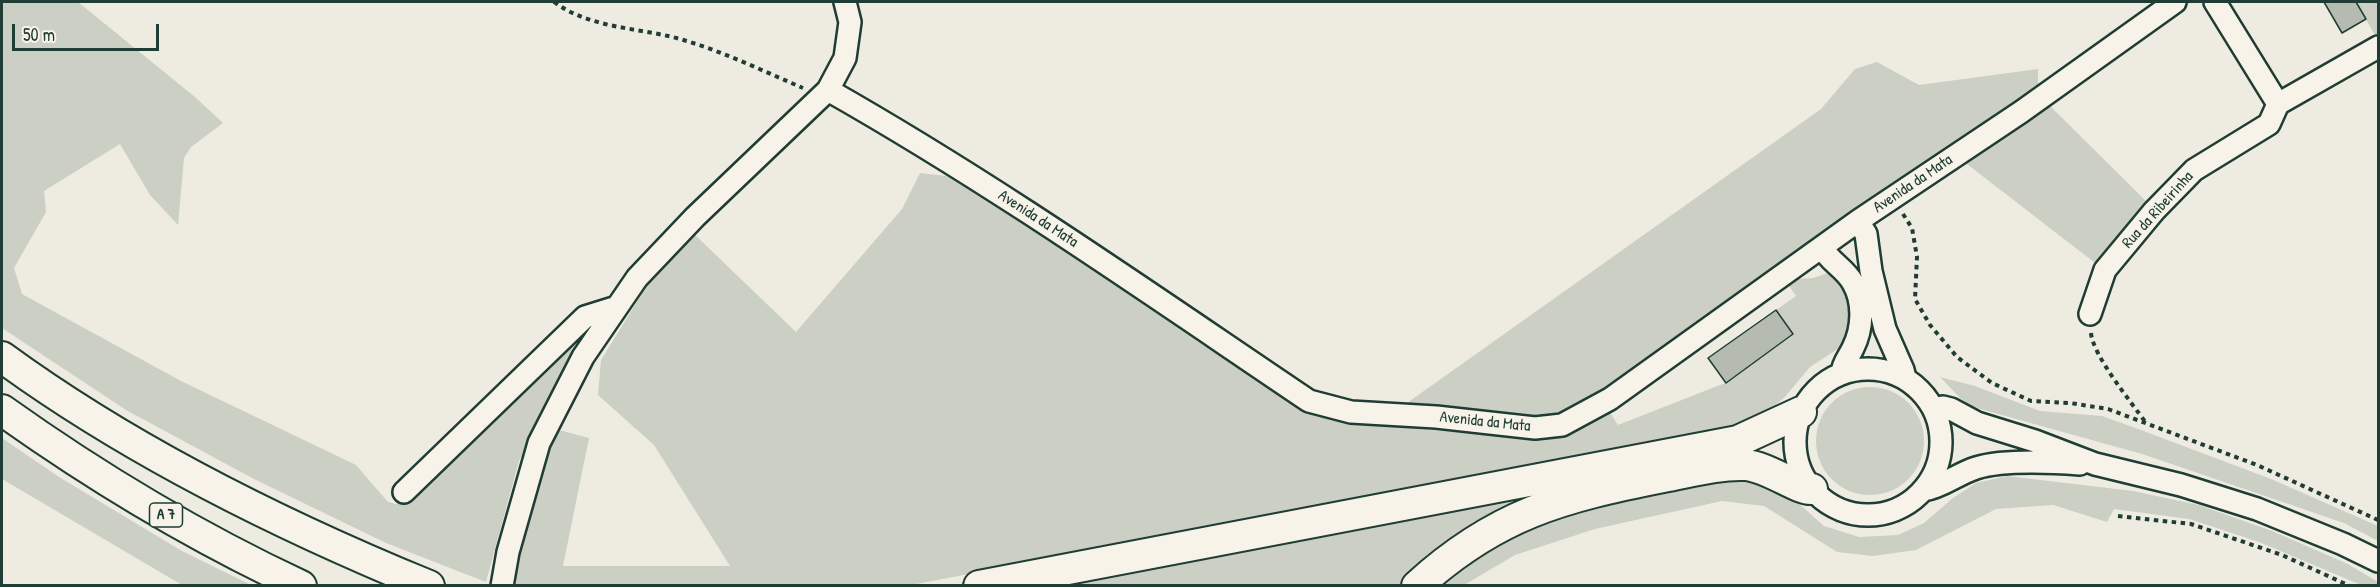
<!DOCTYPE html>
<style>
body{margin:0}
#map{position:relative;width:2380px;height:587px;overflow:hidden;background:#eeece1;font-family:"Patrick Hand",sans-serif}
canvas{display:block}
.frame{position:absolute;inset:0;border:3px solid #1f3d34;pointer-events:none}
.scale{position:absolute;left:12px;top:24px;width:147px;height:27px;box-sizing:border-box;border:3px solid #1f3d34;border-top:0;padding-left:8px;font-size:18px;line-height:21px;white-space:nowrap;color:#1f3d34;-webkit-text-stroke:4px #f7f3e8;paint-order:stroke}
</style>
<div id="map">
<canvas width="2380" height="587"></canvas>
<div class="frame"></div>
<div class="scale">50 m</div>
</div>
<script>
const context = document.querySelector('canvas').getContext('2d');
context.lineJoin = 'round';
function paint(path, color) { context.fillStyle = color; context.fill(path, 'evenodd'); }
function strokePath(path, color, width, dash) { context.strokeStyle = color; context.lineWidth = width; context.lineCap = dash ? 'butt' : 'round'; context.setLineDash(dash || []); context.stroke(path); }
function label(font, color, halo, rows, align = 'center') {
  context.font = font + ' "Patrick Hand",sans-serif'; context.lineWidth = 4.5; context.setLineDash([]); context.textBaseline = 'middle'; context.strokeStyle = halo; context.fillStyle = color; for (const [text, x, y, turn = 0] of rows) {
    context.save(); context.translate(x, y); context.rotate((+turn || 0) * Math.PI / 180); context.textAlign = isNaN(turn) ? turn : align; if (halo) context.strokeText(text, 0, 0); context.fillText(text, 0, 0); context.restore();
  }
}
paint(new Path2D(`
 M2 2H78L195 97 223 123 191 147 184 158 178 225 150 195 120 144 44 191 46 212 14 268 22 294 181 381 356 465 388 502 396 504 416 492 576 335 581 339 519 461 486 582 386 543 254 479 126 410 2 328Z
 M2356 2H2378V36L2376 37Z
 M1877 62 1919 85 2038 69V86L1602 390 1562 414 1529 418 1407 403 1821 109 1855 69Z
 M2046 102 2149 204 2099 266 1963 161Z
 M920 173 946 176 1046 234 1316 413 1349 422 1537 440 1583 428 1609 411 1618 425 1725 383 1793 334 1776 310 1796 296 1787 283 1796 279 1813 278 1828 273 1841 278 1854 299 1847 343 1810 367 1784 398 1762 415 1730 429 911 585 511 586 541 468 559 430 589 438 563 566H730L654 445 598 395 601 360 651 279 692 232 796 332 902 209Z
 M1940 377 1975 386 2040 411 2102 416 2141 430 2271 479 2378 526V541L2344 523 2142 454 1973 407 1960 398Z
 M1816 441a54 54 0 1 1 108 0a54 54 0 1 1-108 0Z
 M2 438 59 477 182 551 251 585H182L2 479Z
 M1654 468 1406 585 1035 586Z
 M2007 476 2133 491 2199 505 2272 531 2348 564 2378 582V585H2361L2259 542 2189 519 2114 509 2107 522 2053 505 1996 509 1916 550 1873 556 1837 552 1764 506 1722 501 1595 529 1515 555 1464 585 1442 586 1465 565 1520 532 1582 509 1728 479 1762 480 1788 494 1824 526 1859 537 1898 535 1924 523 1953 498 1976 483Z`), '#cccfc4');
const building = new Path2D(`
 M2324 2H2356L2366 19 2342 33Z
 M1776 310 1793 334 1726 383 1708 358Z`);
paint(building, '#b5bbb0');
strokePath(building, '#1f3d34', 1.5);
const minor = new Path2D(`
 M2215 2 2278 104
 M828 90C994 184 1150 294 1309 401L1351 412 1436 417 1535 428 1562 425 1610 399 1858 221 2021 112 2175 2
 M2278 104 2378 47
 M1858 221 1866 234 1871 271 1885 329 1903 370 1905 378
 M1822 247C1829 262 1845 268 1853 283 1864 302 1863 328 1853 348 1849 357 1843 362 1842 373
 M2090 314 2105 270 2154 211 2194 170 2269 124 2278 104
 M1795 442a73 73 0 1 1 146 0a73 73 0 1 1-146 0Z
 M1934 409 1943 407 1951 409 1977 423 2035 441 2095 464 2181 485 2257 509 2343 544 2378 561
 M1924 490C1943 487 1957 474 1976 468 2002 460 2052 462 2080 464
 M404 492 585 317 617 307
 M502 586 508 552 539 443 583 357 637 278 695 217 828 90 845 58 850 22 845 2`);
const highway = new Path2D(`
 M2 357C132 452 280 525 429 586
 M2 410C96 477 196 537 301 586
 M979 586 1738 441 1801 412
 M1417 586C1496 514 1562 497 1663 477 1690 472 1718 464 1745 465 1767 466 1800 491 1812 489`);
strokePath(minor, '#1f3d34', 26);
strokePath(highway, '#1f3d34', 34);
strokePath(new Path2D(`
 M554 2C591 29 637 27 680 39 722 51 763 71 803 88
 M1903 214 1912 228 1917 257 1915 299 1930 325 1957 357 1992 383 2031 401 2070 403 2108 409 2257 465 2378 520
 M2091 333C2093 356 2132 403 2146 423
 M2118 516 2191 524 2282 555 2350 586`), '#1f3d34', 4, [4.5, 4.5]);
strokePath(minor, '#f7f3e8', 21);
strokePath(highway, '#f7f3e8', 30);
for (const [x, y, w] of [
 [166,515,33]
]) { const box = new Path2D(); box.roundRect(x - w / 2, y - 12, w, 24, 4.5); context.fillStyle = '#f7f3e8'; context.fill(box); strokePath(box, '#1f3d34', 1.5); }
label('bold 15px', '#1f3d34', null, [
 ["A 7",166,515]
]);
label('16px', '#1f3d34', '#f7f3e8', [
 ["Avenida da Mata",1913,184,-34],
 ["Rua da Ribeirinha",2158,210,-48],
 ["Avenida da Mata",1038,219,33],
 ["Avenida da Mata",1485,422,6]
]);
</script>
